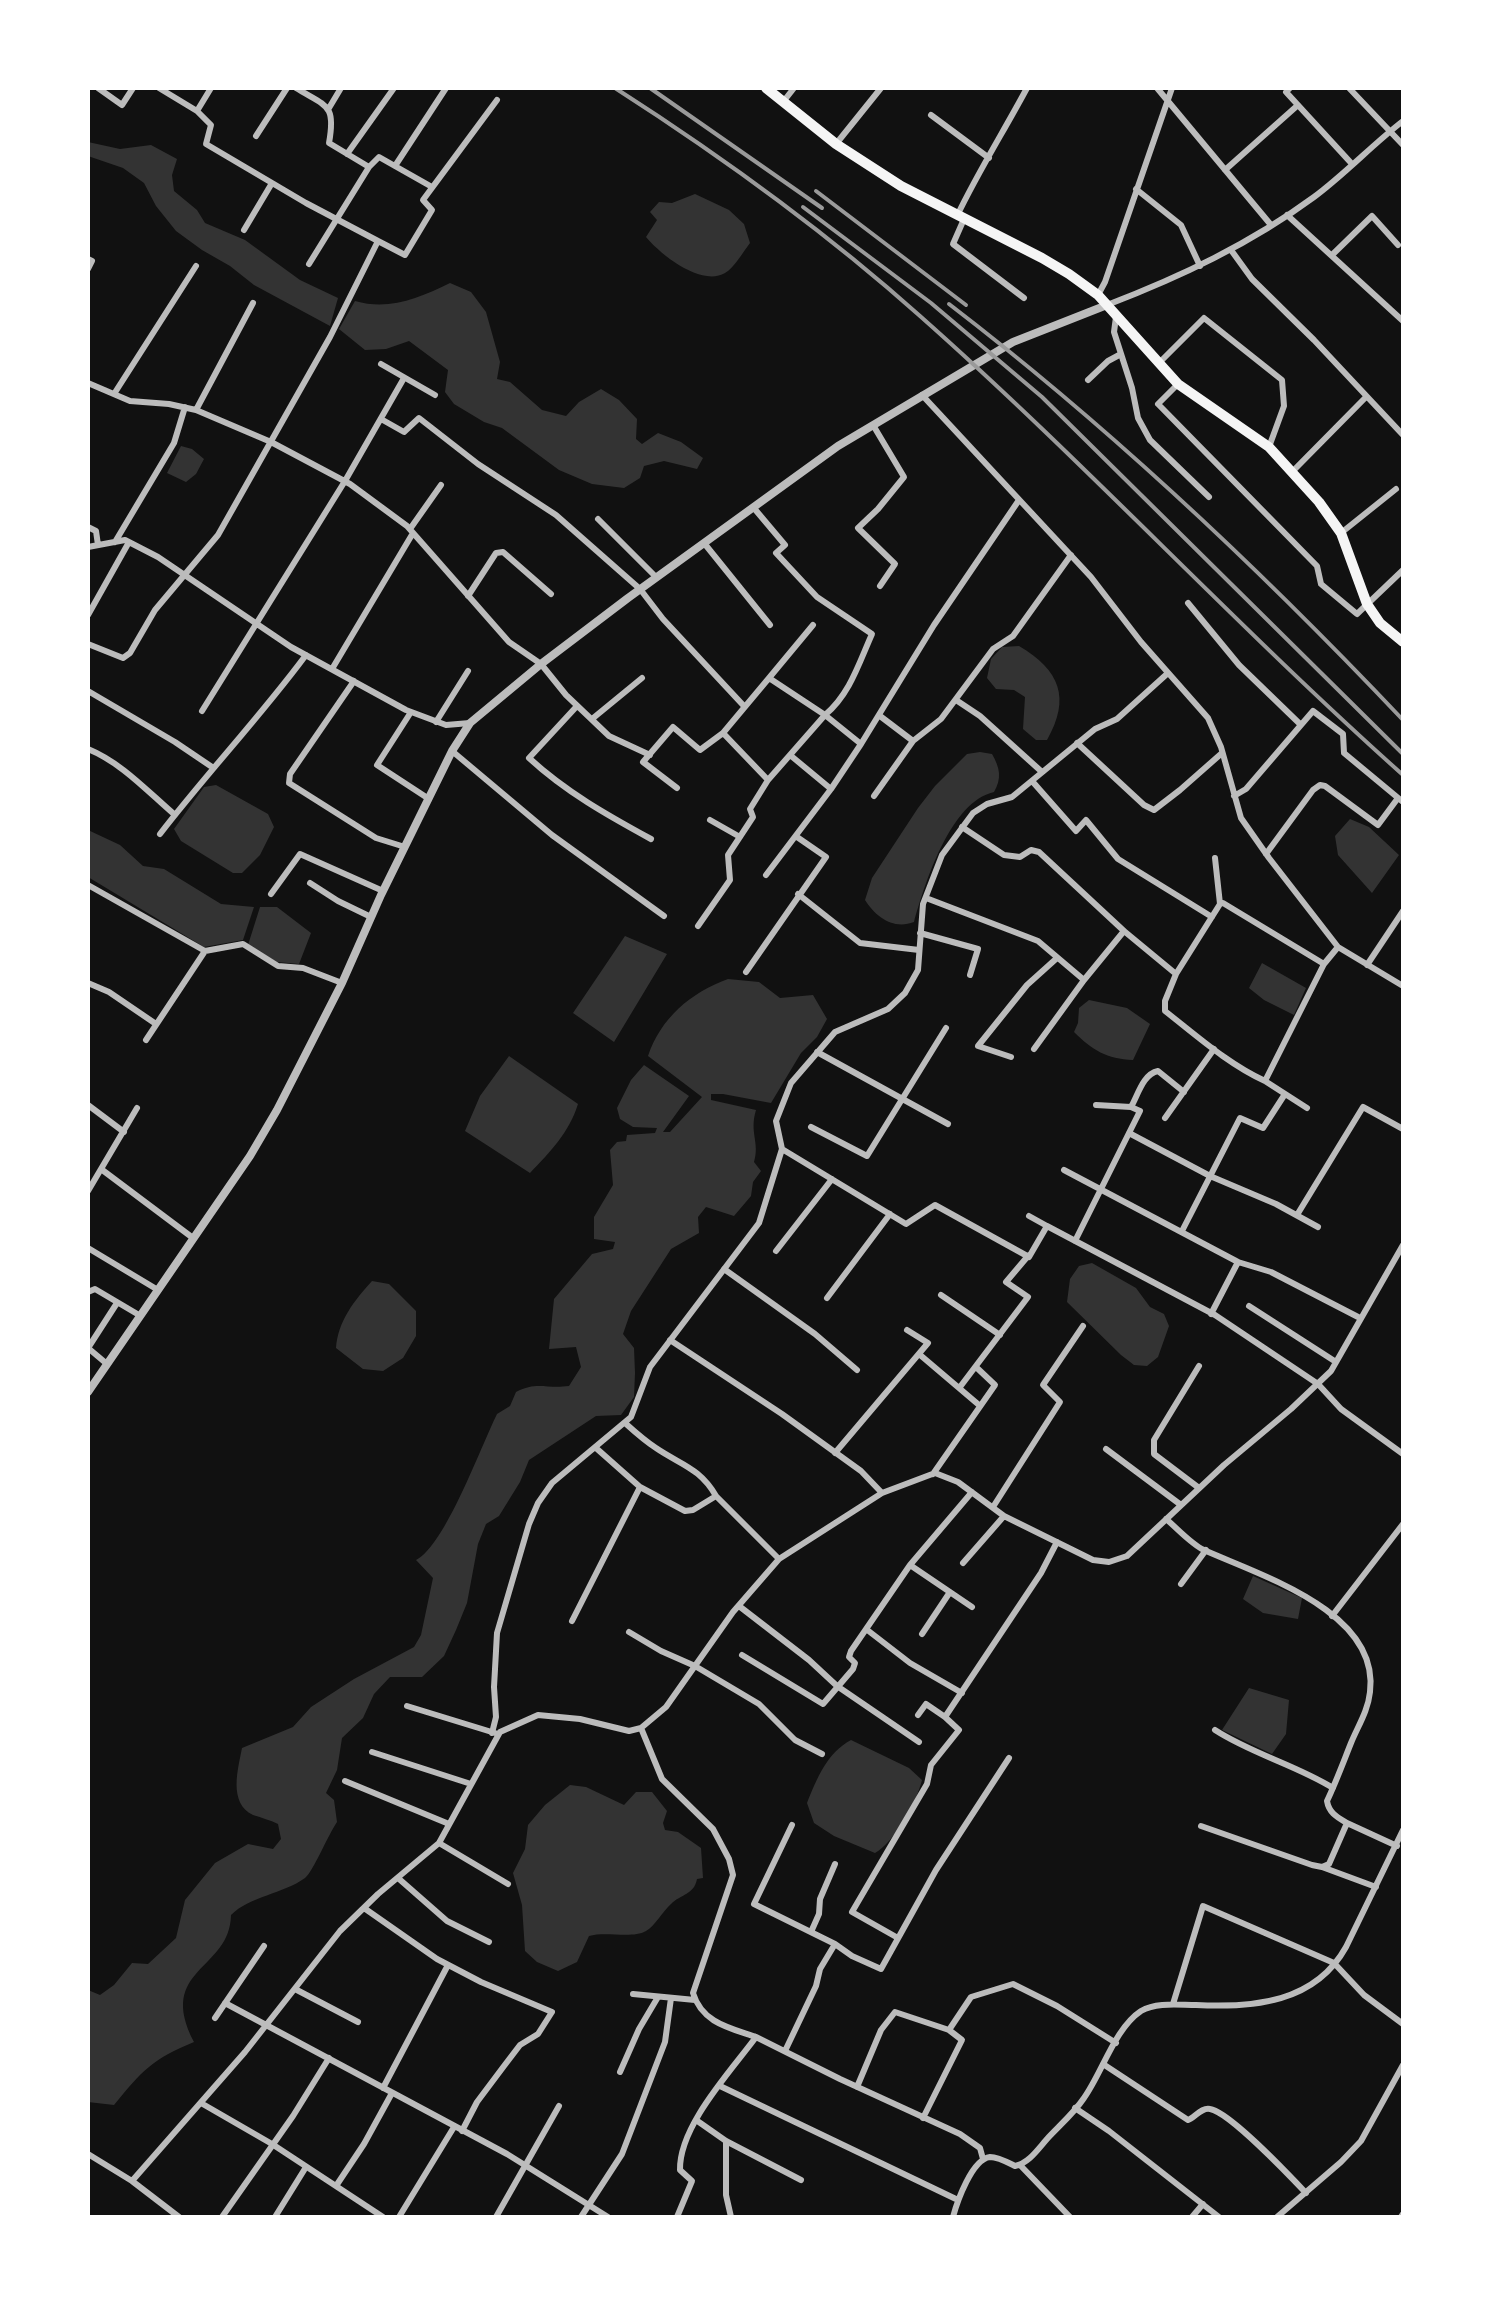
<!DOCTYPE html>
<style>
body{margin:0}
#map{position:relative;width:1491px;height:2305px;overflow:hidden;background:#111;font-family:"Sofia Sans Condensed",sans-serif}
canvas{display:block}
.frame{position:absolute;inset:0;border:90px solid #fff;pointer-events:none}
</style>
<div id="map">
<canvas width="1491" height="2305"></canvas>
<div class="frame"></div>
</div>
<script>
const context = document.querySelector('canvas').getContext('2d');
context.lineJoin = 'round';
function paint(path, color) { context.fillStyle = color; context.fill(path, 'evenodd'); }
function strokePath(path, color, width, dash) { context.strokeStyle = color; context.lineWidth = width; context.lineCap = dash ? 'butt' : 'round'; context.setLineDash(dash || []); context.stroke(path); }
paint(new Path2D(`
 M88 142 120 149 151 145 177 159 172 175 174 191 197 210 205 223 245 240 300 280 338 298 330 326 254 285 230 266 202 250 176 231 156 206 144 183 123 168 88 156Z
 M695 194 729 210 744 224 750 243C743 252 734 268 725 273 701 287 660 254 646 237L657 220 650 212 659 202 672 203Z
 M450 283 471 292 486 312 500 362 497 379 510 382 542 410 566 416 579 402 601 389 619 400 637 419 636 439 642 444 658 433 681 442 703 458 697 469 664 461 644 466 640 478 624 488 592 484 559 470 502 428 484 422 454 404 445 392 448 370 409 341 386 349 365 350 339 329 355 301C389 311 419 298 450 283Z
 M181 446 192 449 204 459 196 474 186 482 167 473Z
 M1019 646C1060 670 1071 698 1047 740H1036L1023 729 1025 697 1014 690 996 689 987 678 991 659 1002 647Z
 M980 752 992 754C1000 768 1002 778 994 792 950 802 925 883 914 922 893 930 876 917 865 900L872 878 918 808 935 786 967 754Z
 M216 785 268 814 274 827 260 855 242 873H233L181 841 174 829 204 787Z
 M1350 819 1369 827 1399 855 1372 893 1338 855 1335 836Z
 M88 830 120 845 143 866 164 869 221 904 254 907 243 940 204 947 88 877Z
 M260 907H277L311 933 299 964 277 962 248 945Z
 M625 936 667 954 614 1042 573 1013Z
 M1262 963 1306 988 1294 1015 1264 1000 1249 988Z
 M728 979 759 982 780 998 813 995 827 1019 817 1037 801 1053 771 1103 723 1094H711V1100L756 1110C749 1133 760 1142 754 1162L761 1171 753 1182 751 1196 734 1216 706 1207 698 1217 699 1233 671 1249 631 1311 623 1334 634 1348 635 1373 634 1397 621 1415 596 1416 529 1460 520 1482 499 1516 486 1524 478 1544 467 1603 456 1630 444 1656 422 1677H390L374 1694 363 1718 342 1738 337 1770 326 1793 334 1800 337 1822C328 1835 313 1872 305 1878 283 1894 250 1896 231 1915 230 1971 156 1968 194 2042 152 2059 142 2071 114 2105L88 2102V1990L100 1995 114 1985 132 1963 148 1964 176 1938 185 1900 215 1863 248 1844 273 1849 281 1839 278 1824C270 1820 262 1818 253 1815 228 1803 238 1769 242 1748L293 1727 311 1707 354 1679 414 1647 421 1635 433 1578 416 1560C445 1546 481 1446 497 1414L510 1406 516 1392C537 1381 545 1389 569 1386L581 1367 576 1347 549 1349 554 1299 592 1254 613 1249 615 1242 594 1239V1217L613 1185 610 1150 617 1142 626 1141 627 1135 655 1133 657 1128 633 1127 620 1119 617 1108 631 1080 644 1065 689 1096 663 1132H670L702 1097 648 1056C661 1018 690 993 728 979Z
 M1089 1000 1127 1008 1150 1024 1133 1060C1107 1059 1092 1050 1074 1032L1078 1023 1079 1008Z
 M509 1056 578 1104C569 1133 550 1152 530 1173L465 1131 480 1096Z
 M1092 1263 1136 1288 1150 1307 1164 1314 1169 1326 1158 1357 1147 1366 1134 1365 1121 1355 1067 1302 1070 1279 1079 1266Z
 M372 1281 389 1284 416 1311V1336L403 1358 383 1371 363 1369 336 1348C338 1321 354 1301 372 1281Z
 M1253 1576 1302 1598 1298 1619 1263 1613 1243 1599Z
 M1249 1688 1289 1700 1286 1734 1272 1754 1222 1730Z
 M851 1740 909 1768 922 1780C917 1801 894 1843 875 1853L834 1836 814 1823 807 1803C817 1778 827 1753 851 1740Z
 M570 1785 586 1787 624 1805 636 1792H652L667 1811 663 1823 665 1830 678 1832 701 1848 703 1878 697 1879C694 1895 681 1894 671 1904 663 1911 655 1926 646 1931 632 1939 606 1931 589 1936L577 1962 558 1971 537 1962 525 1951 522 1905 513 1873 525 1849 528 1825 545 1805Z`), '#333');
strokePath(new Path2D(`
 M98 88 122 105 133 88
 M296 88C327 107 336 104 329 143L369 167
 M1157 88 1271 225
 M1290 88 1286 92 1352 164
 M1349 88 1403 145
 M783 102 794 88
 M329 108 341 88
 M197 111 211 88
 M931 115 989 158
 M256 136 287 88
 M836 144 881 88
 M347 154 394 88
 M395 166 446 88
 M1225 170 1298 105
 M1136 189 1181 225 1200 266
 M1287 215 1403 321
 M957 216C978 172 1004 131 1027 88
 M964 219 953 244 1024 298
 M244 230 272 183
 M378 241 405 255 432 210 423 200 497 100
 M1231 250 1252 279 1314 340 1403 435
 M1332 255 1372 216 1398 245
 M88 259 92 261 88 269
 M309 264 369 167 379 157 432 187
 M1098 295 1105 282 1172 88
 M1107 305C1180 277 1250 244 1314 197 1345 174 1372 145 1403 121
 M1116 317 1114 332 1132 388 1138 418 1150 440 1209 497
 M381 364 435 395
 M1158 364 1204 318 1282 380 1284 406 1269 447
 M1088 380 1108 361 1121 354
 M88 383 130 401 169 404 196 410 271 442 350 484 407 526 509 642 541 664 566 695 609 736 650 755
 M1178 384 1158 404 1317 566 1321 584 1357 614 1403 570
 M114 394 196 266
 M922 395 1091 577 1141 642 1208 718 1221 747 1241 818 1269 858 1338 947 1403 986
 M196 410 253 303
 M381 419 404 432 419 418 478 464 556 515 640 589 663 619 743 705
 M873 425 904 477 878 509 858 528 895 564 880 586
 M1292 472 1366 397
 M598 519 656 577
 M88 527 96 531 98 545
 M410 529 441 485
 M1341 533 1396 489
 M115 542 174 443 185 407
 M704 543 770 625
 M88 547 125 540 158 557 291 647 406 710 446 725 470 723
 M468 596 496 553 503 552 551 594
 M1188 603 1239 665 1301 725
 M88 615 129 542
 M88 644 123 658 130 653 155 610 218 535 330 337 378 241 306 203 206 144 211 125 197 111 159 88
 M332 669 413 533
 M769 678 813 625
 M354 681 290 774 289 783 376 838 405 847
 M88 691 175 742 212 767
 M956 700 980 716 1042 772
 M577 706 529 758C566 792 607 815 651 839
 M202 711 345 481 404 378
 M411 712 377 765 429 799
 M880 716 913 741
 M592 719 642 678
 M436 722 468 671
 M723 733 768 780
 M1077 743 1144 805 1154 810 1180 790 1222 753
 M88 749C122 763 147 791 175 815
 M452 751 552 835 664 916
 M1032 781 1076 831 1086 820 1118 859 1212 917
 M677 788 643 762 673 727 700 750 723 733 769 678 825 715C850 694 859 663 872 634L817 597 776 553 785 545 753 507
 M831 789 861 744
 M874 796 913 741 941 719 993 649 1013 636 1071 555
 M1234 796 1246 789 1313 711 1343 734 1344 753 1403 802
 M710 820 740 837
 M962 827 1004 855 1020 857 1031 850 1039 852 1124 931
 M160 834C207 773 260 717 306 655
 M1266 854 1313 790 1320 785 1325 786 1378 825 1398 798
 M1215 858 1220 904
 M766 875 831 789 790 755
 M310 883 338 901 371 917
 M88 885 205 951
 M271 894 300 854 383 891
 M798 894 860 943 919 950
 M926 898 1038 941 1084 980 1124 931 1176 974 1220 904 1223 903 1324 964
 M698 926 730 880 728 855 753 817 750 809 768 780 825 715 861 744 934 625 1019 500
 M920 933 978 949 970 975
 M1367 965 1403 911
 M746 972 826 857 797 837
 M1176 974 1165 1001V1011C1197 1036 1228 1064 1265 1081L1324 964 1338 947
 M88 983 109 992 156 1024
 M146 1040 205 951 243 944 278 966 303 968 342 983
 M1034 1049 1084 980
 M817 1052 948 1124
 M1011 1057 978 1046 1027 985 1057 958
 M1265 1081 1307 1108
 M88 1105 124 1132
 M1131 1107C1138 1095 1143 1074 1158 1071L1184 1092
 M1165 1118 1214 1049
 M811 1127 867 1156 946 1028
 M1129 1133 1210 1176 1276 1204 1318 1227
 M782 1149 906 1224 935 1205 1029 1257 1047 1226 1215 1315 1318 1384 1341 1409 1403 1454
 M101 1169 193 1238
 M1064 1170 1238 1262 1211 1314
 M88 1191 137 1108
 M1297 1215 1363 1107 1403 1129
 M1029 1216 1047 1226
 M1182 1231 1240 1118 1263 1128 1285 1094
 M1075 1241 1140 1111 1131 1107 1096 1105
 M88 1248 158 1290
 M776 1251 832 1179
 M1238 1262 1271 1272 1360 1318
 M724 1269 815 1334 857 1370
 M88 1292 95 1289 139 1315
 M941 1295 1000 1335
 M827 1298 890 1214
 M1249 1306 1336 1362
 M670 1340 782 1414 861 1471 882 1493
 M919 1354 979 1405
 M107 1364 88 1348 117 1303
 M1199 1366 1154 1440V1454L1199 1488
 M960 1387 1028 1297 1006 1282 1028 1256
 M625 1423C635 1432 645 1441 656 1448 681 1465 700 1468 716 1496
 M596 1448 640 1487 685 1511 693 1510 716 1496 779 1559
 M1106 1449 1181 1505
 M835 1453 928 1343 907 1330
 M933 1474 995 1385 976 1367
 M993 1507 1060 1402 1043 1385 1083 1326
 M1166 1519C1178 1529 1191 1544 1204 1550 1262 1576 1380 1612 1370 1692 1368 1711 1358 1726 1351 1743 1343 1763 1336 1782 1327 1801 1329 1813 1337 1817 1347 1823L1329 1864 1322 1867 1312 1865 1201 1826
 M963 1563 1004 1516
 M910 1565 972 1607
 M1181 1584 1206 1550
 M739 1606 809 1660 837 1686 919 1742
 M1332 1616 1403 1524
 M572 1621 640 1487
 M866 1629 910 1663 962 1693
 M629 1632 661 1651 695 1666 759 1704 795 1740 822 1754
 M922 1634 950 1592
 M742 1655 823 1704 853 1669 855 1663 849 1657 851 1651 910 1565 972 1492
 M407 1706 495 1733
 M945 1717 1041 1573 1057 1542
 M641 1728 662 1779 713 1829 729 1859 733 1875 693 1993C702 2023 730 2028 756 2037 731 2071 679 2126 680 2170L692 2181 677 2217
 M1215 1730C1252 1754 1296 1765 1333 1788
 M492 1733 496 1717 494 1687 497 1633 529 1524 538 1503 552 1483 631 1417 650 1367 759 1223 782 1149 776 1121 791 1083 835 1032 888 1009 905 993 918 970 923 904 942 855 973 813 987 804 1012 797 1095 729 1117 719 1168 673
 M372 1752 471 1784
 M345 1781 449 1824
 M1347 1823 1397 1846
 M792 1825 754 1904 835 1944
 M439 1843 508 1884
 M1322 1867 1376 1887
 M398 1878 447 1921 489 1942
 M364 1908 437 1959 481 1982 552 2012 538 2034 520 2045 504 2066 477 2102 462 2131
 M811 1932 819 1914 820 1899 835 1864
 M898 1938 852 1912 927 1784 931 1765 959 1730 945 1717 926 1704 918 1715
 M295 1989 358 2022
 M633 1994 695 2000
 M225 2003 507 2154 608 2217
 M1173 2004 1203 1906 1334 1963 1364 1995 1403 2024
 M215 2018 264 1946
 M756 2037 840 2079 960 2134 980 2148 983 2159
 M785 2051 816 1986 820 1969 835 1944 852 1956 881 1969 936 1870 1009 1758
 M1103 2064 1188 2120C1195 2117 1202 2107 1210 2109 1229 2112 1290 2176 1306 2193
 M620 2072 639 2029 658 1997
 M720 2086 958 2200
 M857 2087 881 2030 895 2012 949 2030
 M383 2088 448 1965
 M201 2103 272 2144 383 2217
 M1075 2108 1109 2131 1219 2217
 M923 2118 962 2040 949 2030 971 1997 1013 1984 1057 2006 1116 2043
 M696 2120 726 2141 801 2180
 M726 2141V2195L731 2217
 M88 2154 132 2181 179 2217
 M1020 2165 1070 2217
 M132 2181 245 2052 340 1931 378 1894 439 1843 500 1732 538 1715 580 1719 629 1731 641 1728 666 1707 733 1612 779 1559 882 1493 935 1473 958 1482 1004 1516 1093 1560 1109 1562 1127 1556 1224 1465 1291 1409 1331 1371 1403 1245
 M336 2186 364 2144 392 2093
 M222 2217 293 2116 329 2058
 M275 2217 306 2167
 M399 2217 454 2127
 M496 2217 559 2106
 M581 2217 622 2154 665 2042 671 1998
 M953 2217C957 2202 972 2159 990 2157 998 2157 1007 2162 1015 2166 1029 2163 1038 2149 1047 2139 1059 2126 1074 2113 1084 2098 1102 2073 1115 2028 1141 2011 1157 2002 1178 2005 1196 2005 1253 2008 1315 2003 1346 1947L1403 1830
 M1192 2217 1203 2204
 M1277 2217 1341 2162 1361 2141 1403 2065
 M1401 2217 1403 2214`), '#bcbcbc', 6);
strokePath(new Path2D(`
 M88 1392 250 1156 277 1110 342 983 381 895 452 751 470 723 541 664 628 598 838 446 1013 342 1107 305`), '#bcbcbc', 8);
strokePath(new Path2D(`
 M766 88 836 144 901 186 1042 258 1069 274 1098 295 1178 384 1269 447 1319 502 1341 533 1367 604 1380 623 1403 642`), '#f5f5f5', 10);
strokePath(new Path2D(`
 M615 88C721 156 826 232 920 316 1086 463 1237 627 1403 775
 M650 88 822 208
 M816 191 966 305
 M803 207 931 303 1042 397 1403 754
 M949 304C1112 429 1262 571 1403 720`), '#9a9a9a', 4);
</script>
